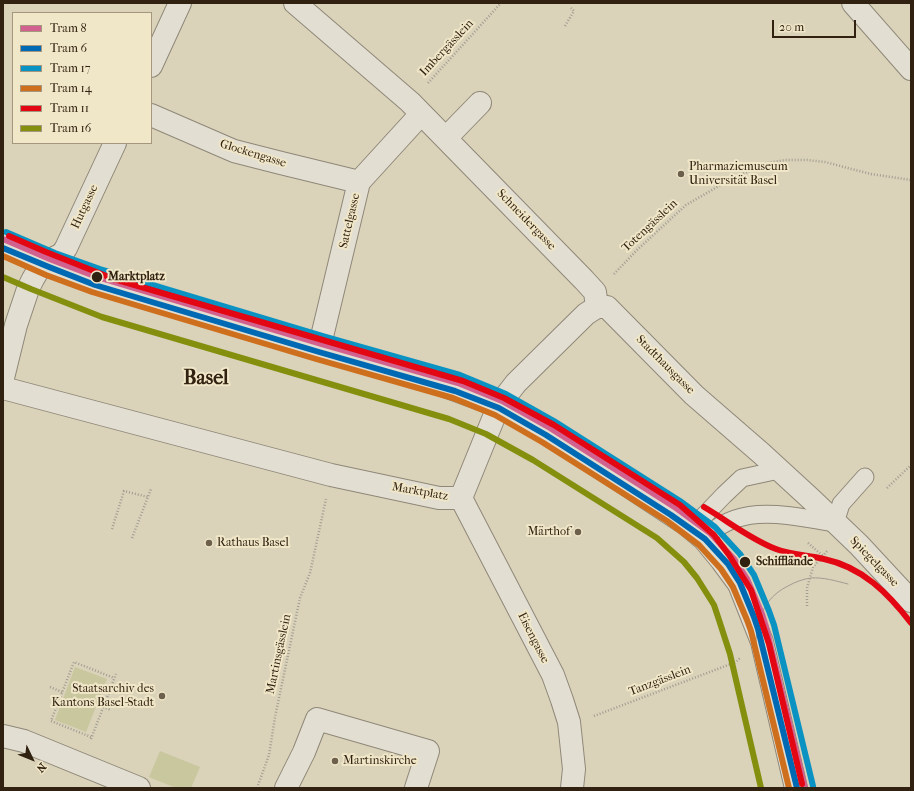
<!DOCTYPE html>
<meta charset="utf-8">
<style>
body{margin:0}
#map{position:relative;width:914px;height:791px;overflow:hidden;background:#dad2b9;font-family:"IM FELL French Canon",serif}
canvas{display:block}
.frame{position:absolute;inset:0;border:4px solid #312110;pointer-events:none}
.legend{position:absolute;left:12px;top:12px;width:140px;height:132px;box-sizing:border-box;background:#f0e6c8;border:1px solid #a4977e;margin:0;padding:5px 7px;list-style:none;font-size:12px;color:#312110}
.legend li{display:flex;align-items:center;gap:8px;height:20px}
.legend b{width:20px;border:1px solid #a4977e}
.north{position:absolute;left:12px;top:739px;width:40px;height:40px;-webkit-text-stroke:3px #f0e6c8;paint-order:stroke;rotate:133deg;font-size:11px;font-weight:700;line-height:16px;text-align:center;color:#312110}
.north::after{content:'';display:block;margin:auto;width:14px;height:18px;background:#312110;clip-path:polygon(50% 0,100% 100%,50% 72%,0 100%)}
.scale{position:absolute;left:772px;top:20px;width:84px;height:18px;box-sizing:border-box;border:2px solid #312110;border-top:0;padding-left:5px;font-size:12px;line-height:14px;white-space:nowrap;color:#312110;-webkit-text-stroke:3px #f0e6c8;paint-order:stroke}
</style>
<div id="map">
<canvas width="914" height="791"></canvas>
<div class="frame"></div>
<ul class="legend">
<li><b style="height:5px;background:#d16290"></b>Tram 8</li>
<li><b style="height:5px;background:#0069b4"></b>Tram 6</li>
<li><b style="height:5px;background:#0a92c2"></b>Tram 17</li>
<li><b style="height:5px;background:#ce6f1d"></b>Tram 14</li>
<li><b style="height:5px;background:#e30613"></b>Tram 11</li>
<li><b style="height:5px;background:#838f0d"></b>Tram 16</li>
</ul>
<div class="north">N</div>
<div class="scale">20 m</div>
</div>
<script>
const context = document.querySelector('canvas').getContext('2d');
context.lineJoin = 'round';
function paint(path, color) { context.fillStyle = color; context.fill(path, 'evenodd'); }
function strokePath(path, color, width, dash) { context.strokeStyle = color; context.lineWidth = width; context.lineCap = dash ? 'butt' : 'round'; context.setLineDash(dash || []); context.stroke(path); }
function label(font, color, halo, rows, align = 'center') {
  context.font = font + ' "IM FELL French Canon",serif'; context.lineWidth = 4; context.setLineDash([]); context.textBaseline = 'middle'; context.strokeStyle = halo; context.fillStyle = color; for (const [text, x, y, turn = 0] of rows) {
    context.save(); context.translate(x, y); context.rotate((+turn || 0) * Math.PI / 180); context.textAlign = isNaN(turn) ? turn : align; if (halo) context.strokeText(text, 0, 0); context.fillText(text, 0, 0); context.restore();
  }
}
paint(new Path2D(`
 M75 667 107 679 86 732 55 720Z
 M160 751 200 767 191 788H176L149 777Z`), '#c8c79e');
const service = new Path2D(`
 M693 529 698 522 724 495 742 478 779 470
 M704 539C740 501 790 516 835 523L841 504 865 477`);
const pedestrian = new Path2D(`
 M295 3 410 102 584 280 595 292 597 307
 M151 66 180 3
 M151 115 234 151 281 163 359 182
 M446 138 480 103
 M46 262 63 269 319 349 442 385 499 406
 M46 262 62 254 66 248 115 143
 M319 349 359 182 421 114`);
const minor = new Path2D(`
 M853 3 911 69
 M3 244 46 262 40 267 33 279 28 289 16 325 3 378
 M3 388 331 475 439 498H461
 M499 406 551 435 686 524 704 539 722 561 739 584 762 642 796 788
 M461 498 496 412 502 401 516 383 586 314 597 307H607L694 395 762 454 811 499 859 545 911 601
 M461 498 553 675 562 700 569 722 574 769 572 788
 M3 736 24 741 139 788
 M286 788 304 752 317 719 428 751 416 788`);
strokePath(service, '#8f8879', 19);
strokePath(pedestrian, '#8f8879', 24);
strokePath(minor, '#8f8879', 24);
strokePath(new Path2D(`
 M565 26 574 11 571 8
 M428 83 501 3
 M614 274 638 249 686 205 731 179 767 163 785 160H807L825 162 871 174 911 180
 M887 488 911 465
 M112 529 124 491 148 497
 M132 538 151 489
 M808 543 823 556
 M807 606V588L813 567 828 550
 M50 687 62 692
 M103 707 111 710
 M594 716 736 662 740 658
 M91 737 51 721 74 662 114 678
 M91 739 116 674
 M257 788 269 755 275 717 300 598 310 573 326 499`), '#a29c91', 2.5, [1, 2]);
strokePath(service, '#e2ded1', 17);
strokePath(pedestrian, '#e2ded1', 22);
strokePath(minor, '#e2ded1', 22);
strokePath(new Path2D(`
 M758 670C753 638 755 602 788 586 795 582 803 579 811 578 823 577 836 581 848 584`), '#a29c91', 1);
strokePath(new Path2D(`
 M3 239 52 260 97 277 321 344 458 383 502 401 550 428 676 508 710 533 734 559 747 579 762 614 766 627 805 788`), '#d16290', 6);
strokePath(new Path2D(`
 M3 248 49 267 95 285 319 352 455 391 499 408 546 435 671 515 705 539 728 564 740 583 754 617 758 629 797 788`), '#0069b4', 6);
strokePath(new Path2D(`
 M6 232 55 253 100 269 323 336 460 375 506 394 554 421 680 501 715 527 740 554 754 575 769 611 774 625 813 786`), '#0a92c2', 6);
strokePath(new Path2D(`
 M3 256 46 275 92 292 316 359 453 398 495 415 542 442 667 521 699 545 721 569 733 587 747 620 751 631 789 788`), '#ce6f1d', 6);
strokePath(new Path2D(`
 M9 236 46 252 114 279 463 381 504 398 554 425 680 505 714 535 729 555 751 590 769 644 802 784
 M704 507C728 521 750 539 776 549 791 555 808 555 824 559 862 567 888 593 911 623`), '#e30613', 6);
strokePath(new Path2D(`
 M3 277 31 289 102 317 449 419 486 434 533 460 657 538 684 562 697 578 714 605 719 620 730 654 761 788`), '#838f0d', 6);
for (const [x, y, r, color] of [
 [681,174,4,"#6c5f4b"],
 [97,277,6,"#312110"],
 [578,532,4,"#6c5f4b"],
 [209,543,4,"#6c5f4b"],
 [745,562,6,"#312110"],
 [162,696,4,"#6c5f4b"],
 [335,761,4,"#6c5f4b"]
]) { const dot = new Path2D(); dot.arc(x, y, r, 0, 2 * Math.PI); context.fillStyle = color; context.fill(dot); strokePath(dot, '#f0e6c8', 1.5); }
label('12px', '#312110', '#f0e6c8', [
 ["Imbergässlein",447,48,-47],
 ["Glockengasse",253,154,17],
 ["Hutgasse",85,207,-65],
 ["Schneidergasse",526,220,46],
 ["Sattelgasse",350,221,-77],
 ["Totengässlein",650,226,-43],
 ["Stadthausgasse",665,365,45],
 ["Marktplatz",420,492,10],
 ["Spiegelgasse",874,562,46],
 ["Eisengasse",533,638,63],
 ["Martinsgässlein",279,654,-78],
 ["Tanzgässlein",660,681,-21]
]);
label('12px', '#312110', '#f0e6c8', [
 ["Pharmaziemuseum",689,167],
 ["Universität Basel",689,181],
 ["Märthof",570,532,"right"],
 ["Rathaus Basel",217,543],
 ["Staatsarchiv des",154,689,"right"],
 ["Kantons Basel-Stadt",154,703,"right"],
 ["Martinskirche",343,761]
], 'left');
label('bold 12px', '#312110', '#f0e6c8', [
 ["Marktplatz",108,277],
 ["Schifflände",756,562]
], 'left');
label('bold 20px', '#312110', '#f0e6c8', [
 ["Basel",206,379]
]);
</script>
